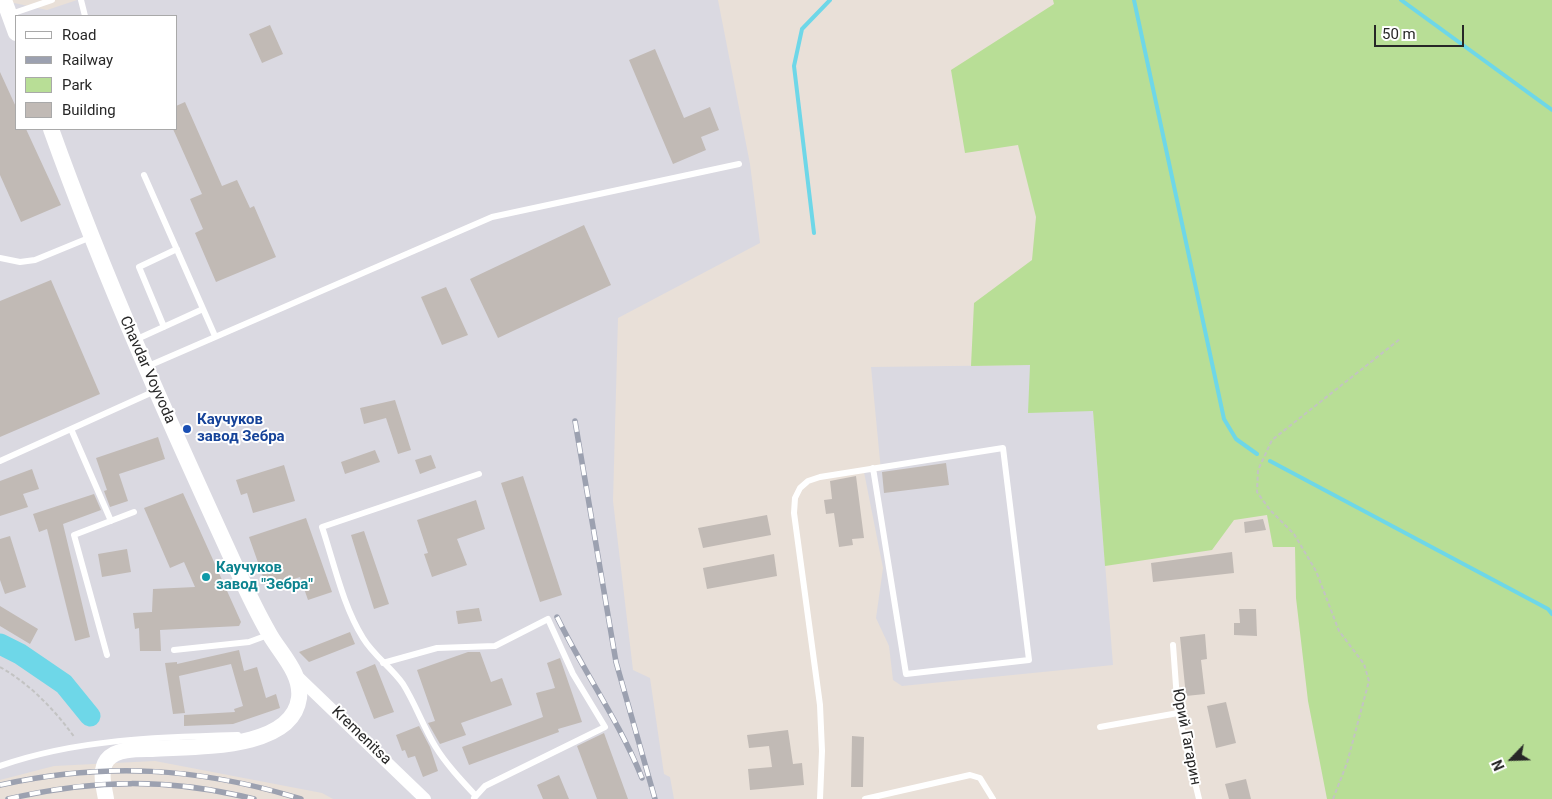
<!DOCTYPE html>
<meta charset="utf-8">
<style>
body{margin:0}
#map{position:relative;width:1552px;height:799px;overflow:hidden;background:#e9e0d8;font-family:Roboto,sans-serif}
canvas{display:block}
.legend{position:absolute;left:15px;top:15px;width:162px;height:115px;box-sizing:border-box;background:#fff;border:1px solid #a9a9a9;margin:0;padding:6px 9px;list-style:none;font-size:15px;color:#272727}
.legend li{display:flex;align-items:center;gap:10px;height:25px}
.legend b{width:25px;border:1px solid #a9a9a9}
.north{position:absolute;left:1487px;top:734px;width:50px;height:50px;-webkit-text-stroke:4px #fff;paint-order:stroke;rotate:246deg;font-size:14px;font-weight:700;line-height:20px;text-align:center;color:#272727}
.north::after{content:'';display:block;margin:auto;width:18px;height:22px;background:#272727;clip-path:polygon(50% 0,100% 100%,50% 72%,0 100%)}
.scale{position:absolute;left:1374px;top:25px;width:90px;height:22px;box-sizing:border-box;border:2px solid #272727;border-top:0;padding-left:6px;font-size:15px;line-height:18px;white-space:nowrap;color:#272727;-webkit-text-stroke:4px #fff;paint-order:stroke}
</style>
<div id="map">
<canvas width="1552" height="799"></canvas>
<ul class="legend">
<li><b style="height:6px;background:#fff"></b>Road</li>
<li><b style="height:6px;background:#9ca1b0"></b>Railway</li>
<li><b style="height:14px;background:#b8de96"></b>Park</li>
<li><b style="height:14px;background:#c1bab5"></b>Building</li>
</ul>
<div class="north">N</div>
<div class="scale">50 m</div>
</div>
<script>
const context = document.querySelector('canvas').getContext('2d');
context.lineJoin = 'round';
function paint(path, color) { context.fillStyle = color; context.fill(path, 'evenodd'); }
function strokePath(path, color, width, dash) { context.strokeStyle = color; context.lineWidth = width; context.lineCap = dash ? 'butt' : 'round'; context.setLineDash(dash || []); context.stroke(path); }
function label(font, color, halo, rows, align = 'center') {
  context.font = font + ' Roboto,sans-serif'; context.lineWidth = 4; context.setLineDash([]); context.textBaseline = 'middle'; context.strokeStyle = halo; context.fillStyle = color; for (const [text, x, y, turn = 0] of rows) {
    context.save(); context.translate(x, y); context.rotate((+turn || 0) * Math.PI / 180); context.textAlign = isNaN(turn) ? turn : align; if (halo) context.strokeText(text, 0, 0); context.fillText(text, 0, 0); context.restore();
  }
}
paint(new Path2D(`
 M0 0 47 10 77 0H718L750 164 760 243 618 318 613 501 633 670 650 678 664 774 670 777 674 799H333L322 793 155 761 54 766 0 780ZM16 16H176V129H16Z
 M1030 365 1093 410 1113 665 902 686 893 680 889 646 876 618 883 568 864 472 881 471 871 367Z`), '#dad9e1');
paint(new Path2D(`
 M1053 0H1552V799H1327L1308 701 1296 598 1295 547H1273L1267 515 1234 520 1212 550 1105 566 1093 411 1028 413 1030 365 971 366 974 303 1032 260 1036 217 1018 145 965 153 951 70 1054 4Z`), '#b8de96');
strokePath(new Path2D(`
 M1134 0 1224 419 1236 439 1257 454
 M1401 0 1552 110
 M814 233 794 66 802 29 830 0
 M1270 461 1548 609 1552 614`), '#6ed7e8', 4);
strokePath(new Path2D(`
 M0 644 20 654 64 684 90 716`), '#6ed7e8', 21);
paint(new Path2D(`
 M270 25 283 54 262 63 249 34Z
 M655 49 684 118 710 107 719 130 701 137 706 150 673 164 629 60Z
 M0 72 16 107V129H26L61 205 21 222 0 175Z
 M185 102 222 186 237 180 250 208 254 206 276 257 216 282 195 233 203 229 190 199 202 194 173 129H176V106Z
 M584 225 611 285 498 338 470 279Z
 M51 280 100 394 0 437V301Z
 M446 287 468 335 442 345 421 297Z
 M395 400 411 450 398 454 386 418 364 424 360 408Z
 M158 437 165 459 119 474 128 501 110 507 104 491 107 490 96 458Z
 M375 450 380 462 345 474 341 462Z
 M431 455 436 468 420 474 415 460Z
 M946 463 949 485 884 493 882 472Z
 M284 465 295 501 253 513 247 493 241 495 236 480Z
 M32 469 39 489 23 494 28 507 0 516V481Z
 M523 476 562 595 540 602 501 483Z
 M856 476 864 538 852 539 853 545 839 547 834 513 826 514 824 500 832 499 830 481Z
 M183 493 241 622 239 626 160 630 161 651H140L139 628 135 629 133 613 152 612 153 589 195 587 184 562 170 568 144 508Z
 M94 494 101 510 63 524 90 637 75 641 47 529 39 532 33 514Z
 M476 500 485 529 457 539 467 565 432 577 424 554 428 553 417 520Z
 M767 515 771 535 703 548 698 528Z
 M306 518 332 592 308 600 300 577 267 588 249 537Z
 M1263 519 1266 530 1245 533 1244 522Z
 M364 531 389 604 374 609 351 535Z
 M10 536 26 587 5 594 0 580V539Z
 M127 549 131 572 102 577 98 554Z
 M1232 552 1234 573 1153 582 1151 563Z
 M774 554 777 576 707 589 703 568Z
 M0 606 38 629 30 644 0 626Z
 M479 608 482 621 458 624 456 611Z
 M1239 609H1256L1257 636 1234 635V623H1240Z
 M350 632 355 644 309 662 299 652Z
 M1205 634 1207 659 1201 660 1205 694 1186 696 1180 637Z
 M239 650 244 671 257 667 266 698 276 694 280 708 233 724 184 726V715L235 712 234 709 243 706 231 664 179 676 185 713 173 714 165 663 177 662V664Z
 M468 652H480L491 682 502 678 512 705 461 723 466 735 440 744 428 723 435 721 417 670Z
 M560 658 582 722 558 729 559 732 469 765 462 747 543 717 536 693 555 688 547 663Z
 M375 664 394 712 374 719 356 672Z
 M1226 702 1236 743 1216 748 1207 706Z
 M419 726 430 747 438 771 423 777 415 756 408 758 405 750 402 751 396 735Z
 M788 730 793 764 802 763 804 785 750 790 748 769 772 767 769 746 749 748 747 735Z
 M604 733 628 799H597L577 746Z
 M852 736 864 737 863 787H851Z
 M559 775 569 799H543L537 785Z
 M1246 779 1251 799H1229L1225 784Z`), '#c1bab5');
strokePath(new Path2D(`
 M0 667C30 684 55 710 75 738
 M1333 799 1347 763 1369 681 1364 664 1339 631 1316 571 1294 534 1270 510 1257 492 1258 470 1272 440 1400 339`), '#c3c3c3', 2, [4, 2.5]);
strokePath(new Path2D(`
 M81 0 85 16
 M11 14 52 0
 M144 175 215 336
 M0 258 20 262 35 260 91 237
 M164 327 139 267 177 249
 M135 340 203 309
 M146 367 492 217 739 164
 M71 429 111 521
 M0 461 155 391
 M1173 645 1178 713 1199 799
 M174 650 249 642 268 635
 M107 655 74 535 134 512
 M383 663 437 648 495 646 548 619 573 674 605 727 485 786 474 798
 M1100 727 1178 713
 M0 766C77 739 158 737 238 735
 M476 796C461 780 446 764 435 746 423 726 415 703 403 684 391 667 374 656 363 638 343 606 334 563 322 527L479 474
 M820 799 822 751 820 705 794 513 795 498 800 488 808 481 820 477 1003 448 1029 660 906 674 873 468
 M865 799 970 775 980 778 993 799`), '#fff', 6);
strokePath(new Path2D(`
 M296 675 425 799`), '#fff', 12);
strokePath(new Path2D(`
 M4 0 16 33
 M51 129C105 280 171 426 238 572 248 593 258 615 270 635 281 654 302 674 299 698 292 751 193 746 152 749 139 749 116 748 107 760 99 771 104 787 106 799`), '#fff', 16);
const rail = new Path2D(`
 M575 421 616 662 655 799
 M557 617C584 672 619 721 642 778
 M0 785C105 762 198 767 301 799
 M8 799C93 779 169 778 254 799`);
strokePath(rail, '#9ca1b0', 5.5);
strokePath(rail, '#fff', 4, [11]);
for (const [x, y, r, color] of [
 [187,429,5,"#1a4fb4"],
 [206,577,5,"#0f9aa8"]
]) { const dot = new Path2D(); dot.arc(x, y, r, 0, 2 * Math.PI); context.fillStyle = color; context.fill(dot); strokePath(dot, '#fff', 2); }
label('15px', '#272727', '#fff', [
 ["Chavdar Voyvoda",147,370,66],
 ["Kremenitsa",361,736,44],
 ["Юрий Гагарин",1186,737,79]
]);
label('bold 15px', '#164399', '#fff', [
 ["Каучуков",197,420],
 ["завод Зебра",197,437]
], 'left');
label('bold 15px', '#0d838f', '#fff', [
 ["Каучуков",216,568],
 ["завод \"Зебра\"",216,585]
], 'left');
</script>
